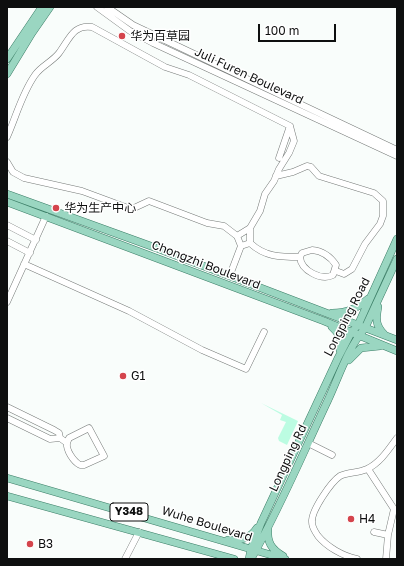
<!DOCTYPE html>
<meta charset="utf-8">
<style>
body{margin:0}
#map{position:relative;width:404px;height:566px;overflow:hidden;background:#f9fdfb;font-family:"Golos Text",sans-serif}
canvas{display:block}
.frame{position:absolute;inset:0;border:8px solid #0e0f0f;pointer-events:none}
.scale{position:absolute;left:258px;top:24px;width:78px;height:18px;box-sizing:border-box;border:2px solid #0e0f0f;border-top:0;padding-left:5px;font-size:12px;line-height:14px;white-space:nowrap;color:#0e0f0f;-webkit-text-stroke:3px #fff;paint-order:stroke}
</style>
<div id="map">
<canvas width="404" height="566"></canvas>
<div class="frame"></div>
<div class="scale">100 m</div>
</div>
<script>
const context = document.querySelector('canvas').getContext('2d');
context.lineJoin = 'round';
function paint(path, color) { context.fillStyle = color; context.fill(path, 'evenodd'); }
function strokePath(path, color, width, dash) { context.strokeStyle = color; context.lineWidth = width; context.lineCap = dash ? 'butt' : 'round'; context.setLineDash(dash || []); context.stroke(path); }
function label(font, color, halo, rows, align = 'center') {
  context.font = font + ' "Golos Text","Noto Sans SC",sans-serif'; context.lineWidth = 3; context.setLineDash([]); context.textBaseline = 'middle'; context.strokeStyle = halo; context.fillStyle = color; for (const [text, x, y, turn = 0] of rows) {
    context.save(); context.translate(x, y); context.rotate((+turn || 0) * Math.PI / 180); context.textAlign = isNaN(turn) ? turn : align; if (halo) context.strokeText(text, 0, 0); context.fillText(text, 0, 0); context.restore();
  }
}
paint(new Path2D(`
 M261 403 298 421 287 445 279 441 278 438 286 422 280 420 282 415Z`), '#bcfce2');
const minor = new Path2D(`
 M97 7 130 31 153 43 397 156
 M107 7 133 25 397 150
 M7 137C16 117 22 93 35 75 41 66 52 62 59 53 69 40 73 24 92 27L165 67 189 75 290 126 294 141 289 153 279 169 274 181 265 194 260 211 250 228
 M279 158 290 126
 M7 162 13 172 24 178 82 191 128 208H134L149 201 207 223 224 226 237 236 241 246 250 243V228L237 236
 M276 176 293 172 307 166 311 167 319 176 374 193 383 201V216L380 224 365 244 352 269 344 274 336 271
 M7 225 36 240
 M7 241 30 253
 M250 243C265 257 280 257 300 257
 M312 250C323 251 330 256 336 265L333 275C322 281 301 271 300 257L302 253Z
 M24 264 129 311 202 350 246 369 264 332
 M230 275 241 246
 M7 302 46 216
 M7 407 54 430 59 433 60 438 50 439 7 418
 M60 438 67 443C66 450 73 461 80 465H84L104 456 89 428 69 438 67 443
 M308 443 332 455
 M368 469 394 509 388 535
 M374 532 388 535 386 559
 M125 559 139 532
 M357 559C343 556 327 547 318 536 315 531 312 528 312 522 311 511 331 482 340 476 348 472 359 473 367 469 380 463 389 449 397 438`);
const major = new Path2D(`
 M7 59 42 7
 M7 74 32 33 50 7
 M7 194 159 249 397 340
 M7 202 324 321 397 351
 M378 307C376 318 375 325 384 334
 M332 313C347 313 356 309 368 299
 M332 327C339 333 343 341 340 350
 M349 360 361 348 380 346
 M7 478 285 559
 M7 496 234 559
 M268 529C267 542 271 549 283 556
 M228 540C240 541 250 539 257 528
 M249 559 251 549 261 523 338 358 351 333 358 325 397 239
 M251 559C280 508 303 453 328 400 339 376 348 348 365 328L397 259`);
strokePath(minor, '#767a78', 7);
strokePath(major, '#3d7f68', 8);
strokePath(minor, '#fff', 6);
strokePath(major, '#9ad6c1', 7);
for (const [x, y, r, color] of [
 [122,36,4,"#d4444c"],
 [56,208,4,"#d4444c"],
 [123,376,4,"#d4444c"],
 [351,519,4,"#d4444c"],
 [30,544,4,"#d4444c"]
]) { const dot = new Path2D(); dot.arc(x, y, r, 0, 2 * Math.PI); context.fillStyle = color; context.fill(dot); strokePath(dot, '#fff', 1.5); }
for (const [x, y, w] of [
 [129,512,38]
]) { const box = new Path2D(); box.roundRect(x - w / 2, y - 9, w, 18, 3); context.fillStyle = '#fff'; context.fill(box); strokePath(box, '#0e0f0f', 1); }
label('bold 11px', '#0e0f0f', null, [
 ["Y348",129,512]
]);
label('12px', '#0e0f0f', '#fff', [
 ["华为百草园",130,36],
 ["华为生产中心",64,208],
 ["G1",131,376],
 ["H4",359,519],
 ["B3",38,544]
], 'left');
label('12px', '#0e0f0f', '#fff', [
 ["Juli Furen Boulevard",249,76,25],
 ["Chongzhi Boulevard",206,265,21],
 ["Longping Road",347,317,-63],
 ["Longping Rd",288,458,-65],
 ["Wuhe Boulevard",207,524,17]
]);
</script>
